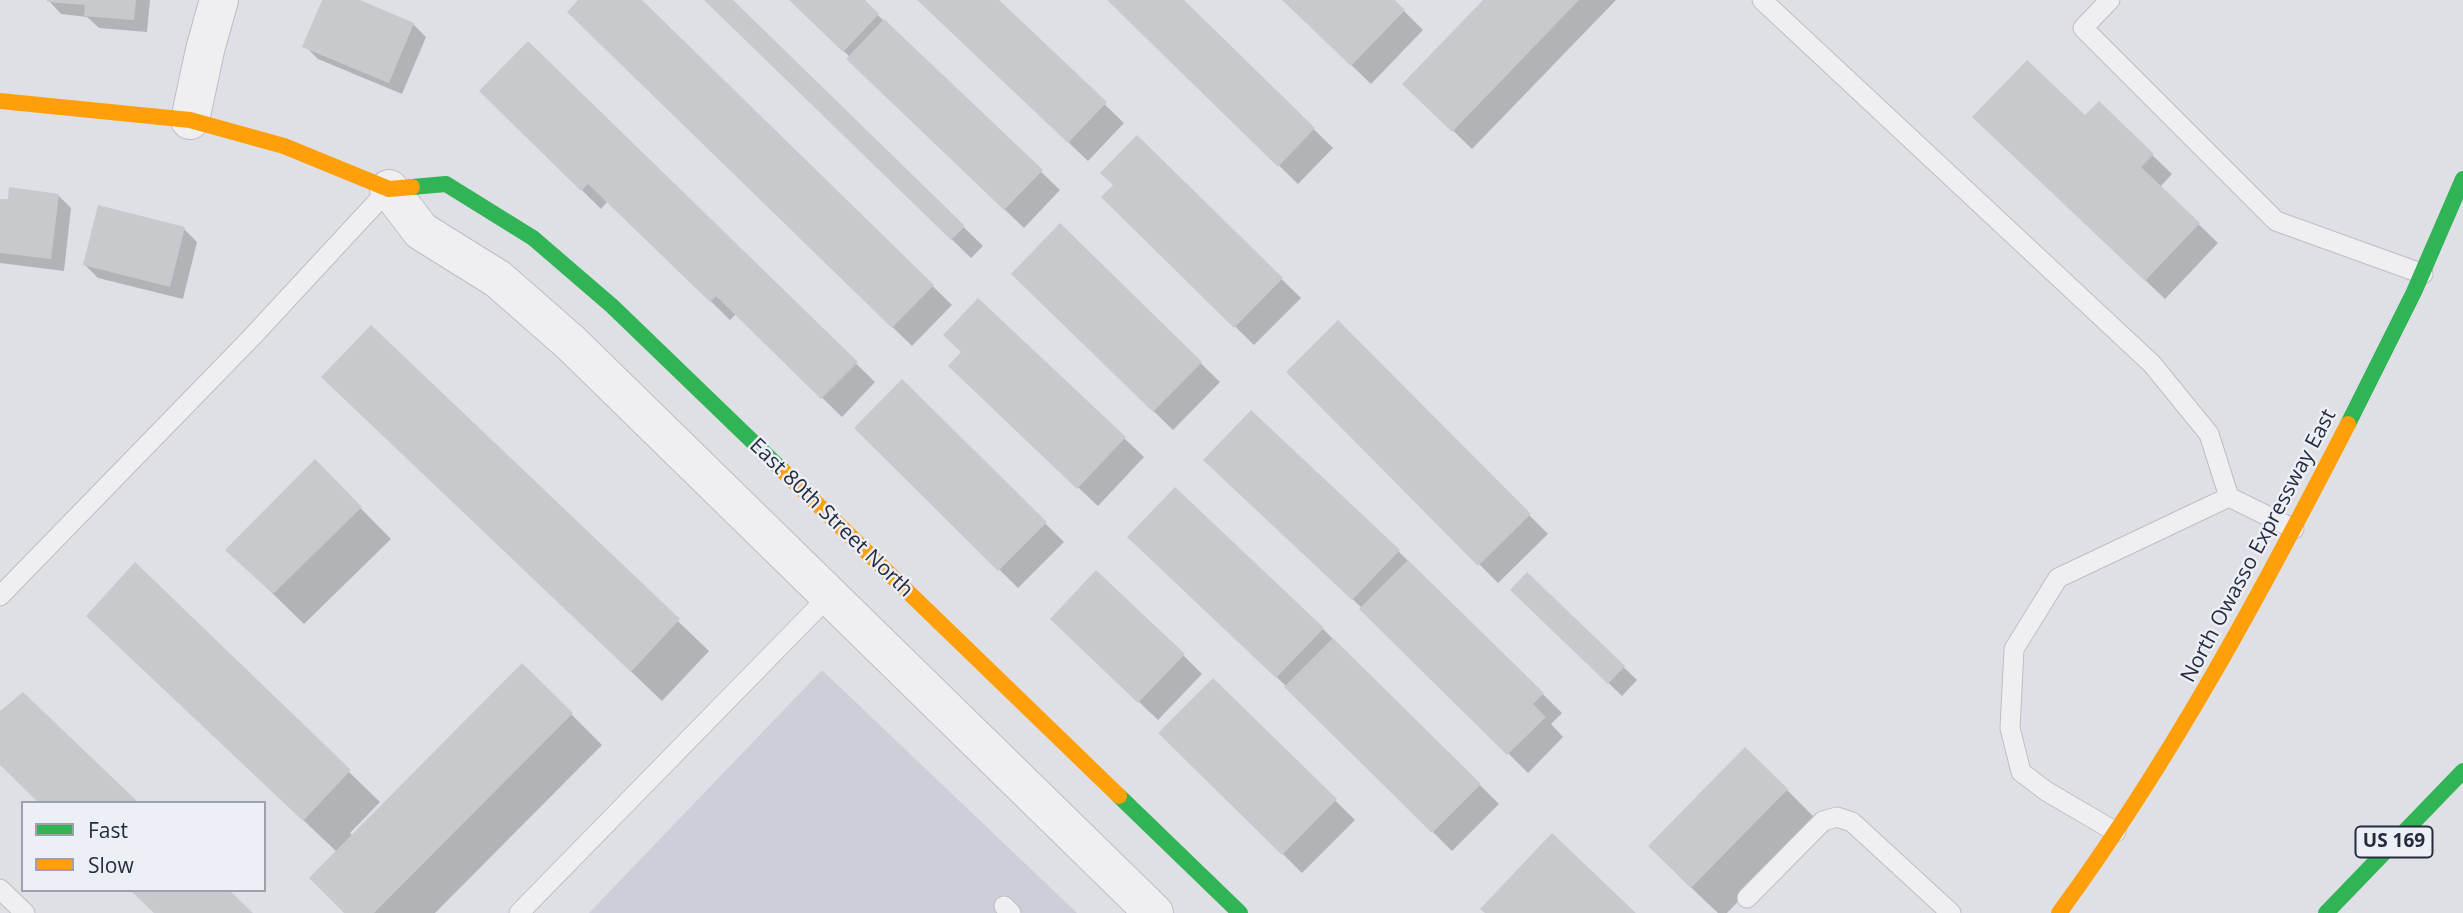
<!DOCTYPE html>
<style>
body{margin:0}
#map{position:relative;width:2463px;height:913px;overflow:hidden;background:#dfe0e5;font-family:"Open Sans",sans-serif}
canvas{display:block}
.legend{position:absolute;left:21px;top:801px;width:245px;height:91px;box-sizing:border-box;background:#eceff5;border:2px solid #9da1ac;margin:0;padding:9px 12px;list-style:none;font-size:21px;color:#272b3e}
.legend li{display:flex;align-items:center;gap:14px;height:35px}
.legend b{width:35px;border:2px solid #9da1ac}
</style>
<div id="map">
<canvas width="2463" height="913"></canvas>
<ul class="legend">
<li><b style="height:9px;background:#30b455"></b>Fast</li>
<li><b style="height:9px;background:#ff9f0a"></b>Slow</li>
</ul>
</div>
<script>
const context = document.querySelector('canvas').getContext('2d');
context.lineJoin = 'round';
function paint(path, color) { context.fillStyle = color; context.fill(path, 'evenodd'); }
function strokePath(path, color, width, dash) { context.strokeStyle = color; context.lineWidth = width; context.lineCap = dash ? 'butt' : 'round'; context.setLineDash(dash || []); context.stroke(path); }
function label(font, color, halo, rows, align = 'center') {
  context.font = font + ' "Open Sans",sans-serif'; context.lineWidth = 5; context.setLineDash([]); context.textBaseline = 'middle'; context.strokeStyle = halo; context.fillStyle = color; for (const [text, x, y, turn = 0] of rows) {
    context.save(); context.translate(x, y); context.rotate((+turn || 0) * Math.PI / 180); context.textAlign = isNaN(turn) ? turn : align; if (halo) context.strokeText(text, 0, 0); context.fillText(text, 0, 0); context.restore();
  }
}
paint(new Path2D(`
 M822 670 1077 913H589Z`), '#cdcfd8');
paint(new Path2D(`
 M48 0H150L147 32 99 28 87 17 61 14Z
 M324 0H356L413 24 426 37 402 94 318 59 305 46Z
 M580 0H640L952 305 912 346 569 11Z
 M706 0H731L983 246 971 258Z
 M790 0H862L1060 190 1024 228 867 78 850 57Z
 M919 0H996L1124 123 1088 161Z
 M1109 0H1181L1333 148 1298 184Z
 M1284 0H1393L1423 30 1371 84Z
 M1486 0H1616L1472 149 1405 84Z
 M528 43 875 382 842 417 736 314 730 320 608 201 601 209 482 91Z
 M2099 104 2172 174 2160 187 2218 243 2165 299 1994 135 2085 118Z
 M1137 138 1301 298 1254 345 1103 197 1115 185Z
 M58 195 71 208 64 271 0 263V200Z
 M1060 226 1220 382 1173 430 1013 274Z
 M184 229 197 242 183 299 98 278 85 265Z
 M978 300 1144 457 1098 506 969 385 963 353Z
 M1338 323 1548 534 1498 583 1288 372Z
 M371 327 709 651 662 701 354 407Z
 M902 381 1064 542 1018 588 856 428Z
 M1251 412 1399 552 1562 713 1551 724 1563 737 1528 773 1362 608 1225 479Z
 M315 462 391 539 304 624 228 550Z
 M1149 556 1323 629 1499 804 1452 851 1287 687Z
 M135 565 380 802 350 833 353 836 522 665 602 745 435 913H346L337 852 119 646Z
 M1527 574 1637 680 1622 696 1525 603Z
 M1072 638 1183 655 1202 674 1158 720Z
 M1213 680 1355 820 1302 873 1161 733Z
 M1787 790 1817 820 1727 913H1718L1680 877Z`), '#0003');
paint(new Path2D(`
 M47 0H136L134 20 84 16 85 5 47 2Z
 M322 0H360L414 23 389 83 302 47Z
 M578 0H642L934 285 892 328 567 12Z
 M704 0H733L965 226 951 240Z
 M789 0H865L879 14 843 52Z
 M917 0H999L1107 102 1068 143Z
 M1107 0H1184L1315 128 1278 167Z
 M1282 0H1395L1405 10 1351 66Z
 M1483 0H1579L1452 132 1402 84Z
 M884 19 1043 170 1004 210 846 59Z
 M528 41 858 362 821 399 716 296 710 302 588 184 581 191 479 91Z
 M2027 60 2085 115 2099 101 2154 154 2141 167 2200 223 2145 281 1972 117Z
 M1137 135 1283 278 1234 328 1101 197 1113 185 1100 173Z
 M9 187 59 194 51 259 0 253V199H8Z
 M98 205 185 227 170 287 83 265Z
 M1060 223 1202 362 1153 412 1011 274Z
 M978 298 1126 437 1077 489 948 366 961 352 943 335Z
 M1338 320 1531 514 1478 566 1286 372Z
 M371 325 680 619 631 672 321 377Z
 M902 379 1047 522 998 571 854 428Z
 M1251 410 1400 550 1352 600 1203 460Z
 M315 459 362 507 273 594 225 550Z
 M1175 487 1324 628 1276 678 1127 537Z
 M1408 560 1544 693 1533 704 1546 717 1507 755 1359 609Z
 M135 562 351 770 303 821 86 616Z
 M1096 570 1185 654 1138 703 1050 619Z
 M1527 572 1625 666 1608 684 1510 590Z
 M1333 638 1481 784 1432 833 1284 687Z
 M522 663 573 713 374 913H344L309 878Z
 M1213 678 1337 799 1282 855 1158 733Z
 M23 692 139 803H39L0 765V711Z
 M1745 747 1788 789 1691 888 1648 846Z
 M1552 833 1636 913H1485L1480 909Z
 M130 890H229L253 913H154Z`), '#c7c9cd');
const lane = new Path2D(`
 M1762 0 2152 364 2209 434 2229 497 2294 529
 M2110 0 2083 28 2276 221 2423 274
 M0 596 251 338 389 189
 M2116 832 2046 791 2021 772 2010 728 2014 649 2058 578 2229 497
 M0 889 25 913
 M1747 898 1823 821 1837 817 1852 822 1951 913
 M1004 906 1011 913
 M519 913 829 596`);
const street = new Path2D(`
 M190 120 205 50 219 0
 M389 189 421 231 498 279 571 343 1154 913`);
strokePath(lane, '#bebec3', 21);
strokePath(street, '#bebec3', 40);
strokePath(lane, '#efeff1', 19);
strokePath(street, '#efeff1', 38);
strokePath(new Path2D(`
 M412 187 446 184 533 238 612 306 783 471
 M2348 424 2414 292 2463 179
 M1119 796 1240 913
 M2326 913 2463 771`), '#30b455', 16);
strokePath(new Path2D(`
 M0 101 190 120 284 146 389 189 412 187
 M783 471 1119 796
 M2059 913C2172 759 2261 593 2348 424`), '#ff9f0a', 16);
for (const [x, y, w] of [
 [2394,842,77]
]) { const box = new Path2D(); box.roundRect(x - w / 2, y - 15.5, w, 31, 5); context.fillStyle = '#eceff5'; context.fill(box); strokePath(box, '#272b3e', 2); }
label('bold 19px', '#272b3e', null, [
 ["US 169",2394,842]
]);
label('21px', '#272b3e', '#eceff5', [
 ["East 80th Street North",831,518,44],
 ["North Owasso Expressway East",2259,546,-62]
]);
</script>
